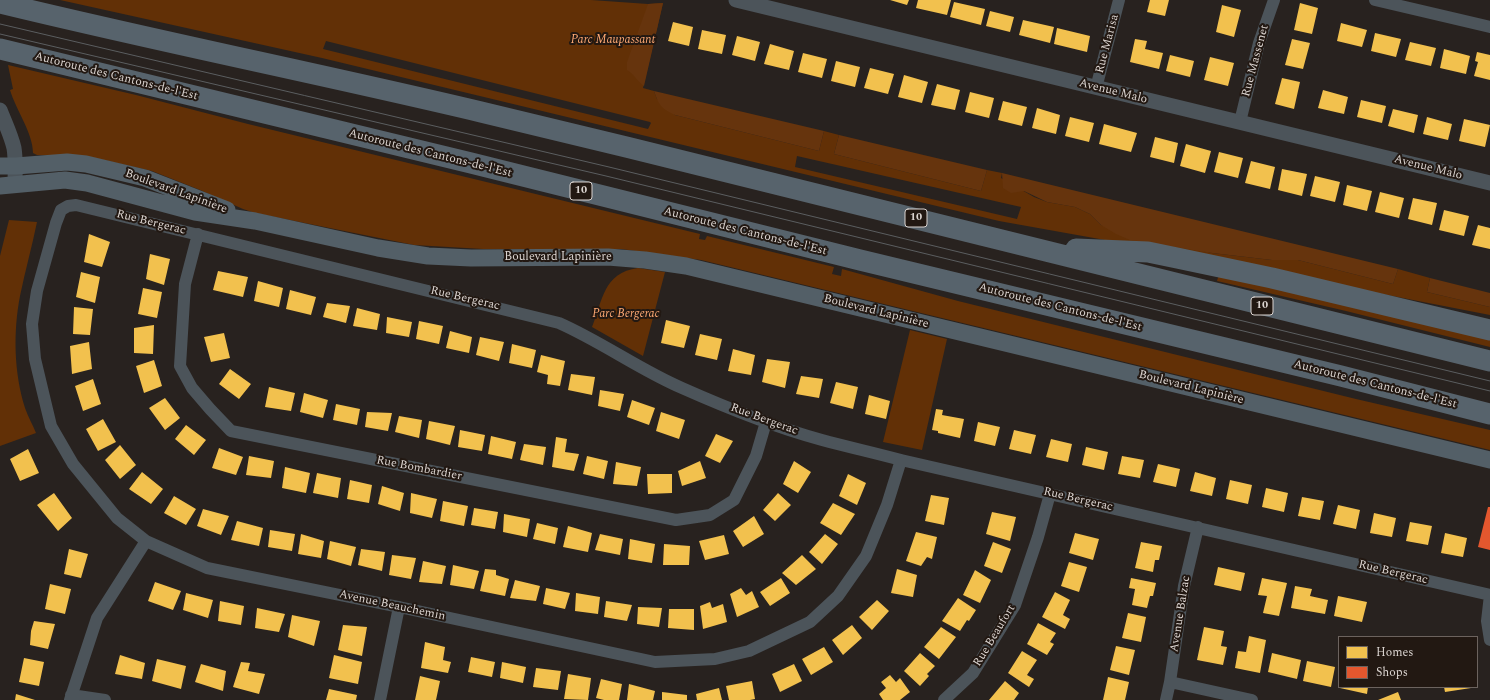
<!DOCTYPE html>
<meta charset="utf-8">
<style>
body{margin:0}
#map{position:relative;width:1490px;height:700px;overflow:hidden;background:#28221f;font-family:Spectral,serif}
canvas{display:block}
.legend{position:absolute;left:1338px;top:636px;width:140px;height:52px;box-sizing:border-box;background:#221812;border:1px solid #6c635e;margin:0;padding:5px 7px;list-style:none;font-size:12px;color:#dbd4d0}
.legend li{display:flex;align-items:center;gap:8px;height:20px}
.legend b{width:20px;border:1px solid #6c635e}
</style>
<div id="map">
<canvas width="1490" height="700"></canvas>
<ul class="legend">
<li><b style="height:11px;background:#f2c14e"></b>Homes</li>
<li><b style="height:11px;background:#e4572e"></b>Shops</li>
</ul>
</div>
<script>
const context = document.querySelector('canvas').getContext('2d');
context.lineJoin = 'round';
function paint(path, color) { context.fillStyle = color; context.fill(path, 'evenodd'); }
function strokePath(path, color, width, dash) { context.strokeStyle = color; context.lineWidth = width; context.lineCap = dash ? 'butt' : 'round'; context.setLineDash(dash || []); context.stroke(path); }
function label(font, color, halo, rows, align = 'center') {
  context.font = font + ' Spectral,serif'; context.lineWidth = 4; context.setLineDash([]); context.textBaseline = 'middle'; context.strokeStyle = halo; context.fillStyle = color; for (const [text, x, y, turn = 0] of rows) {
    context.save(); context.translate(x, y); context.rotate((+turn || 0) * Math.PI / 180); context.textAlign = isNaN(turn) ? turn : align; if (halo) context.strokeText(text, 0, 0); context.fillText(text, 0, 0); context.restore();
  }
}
paint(new Path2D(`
 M60 0H591L648 4 663 3 643 88 654 91 657 99 675 115 819 151 824 131 839 135 834 154 981 191 987 170 1002 173 1001 178 1034 197 1047 202 1075 207 1090 214 1101 225 1212 253 1272 260H1298L1393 284 1398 269 1430 278 1427 292 1490 307V315L1105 240 999 221 322 58ZM326 41 650 122 651 123 648 129 323 49ZM797 156 1021 207 1017 219 795 167Z
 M8 65 136 95 248 124 700 234 699 239 705 240 707 236 834 267 832 274 841 276 842 269 958 301 1356 399 1490 430V450L701 260 621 249H483L414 245 255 213 243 209 200 190 152 171 90 157 37 155 33 153C33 133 16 110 10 90L13 89Z
 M9 220 37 222C32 247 25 271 20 296 13 332 14 373 25 408 28 417 33 425 36 433L0 446V256Z
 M638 268 665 272 643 356 592 327C603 300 603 273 638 268Z
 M1219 274 1490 338V347L1346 311 1217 281Z
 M910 330 947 339 922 450 883 442Z`), '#623006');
paint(new Path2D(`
 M663 3 644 86C638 82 633 73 627 70V62L648 4Z
 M654 91 824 131 819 151 675 115C662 109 659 106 654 91Z
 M839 135 987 170 981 191 834 154Z
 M1002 173 1398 269 1393 284 1298 260H1272L1212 253 1130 240 1116 234 1101 225 1090 214 1075 207 1047 202 1024 191 1011 193 1003 188Z
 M1430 278 1490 293V307L1427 292Z`), '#66340d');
paint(new Path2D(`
 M890 0H909L907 5Z
 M918 0H951L947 15 916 8Z
 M1150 0H1169L1165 16 1147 12Z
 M954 2 985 9 981 25 950 17Z
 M1300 3 1318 8 1312 34 1294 30Z
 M1222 5 1241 10 1234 37 1216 32Z
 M990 11 1014 17 1010 32 986 26Z
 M1023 20 1054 27 1050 43 1019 35Z
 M673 22 693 27 689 46 668 41Z
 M1341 23 1367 30 1362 47 1337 41Z
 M1057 28 1090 36 1087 52 1054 44Z
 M702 30 726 35 722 54 698 49Z
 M1375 33 1401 39 1396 57 1371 51Z
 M737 36 760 42 755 61 732 55Z
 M1135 39 1147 41 1145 49 1163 53 1159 69 1130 62Z
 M1292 39 1310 43 1303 69 1285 65Z
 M1410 42 1436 48 1431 66 1405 60Z
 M770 44 794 51 789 70 764 64Z
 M1444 49 1470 56 1466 74 1440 68Z
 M1477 52 1490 55V80L1474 76 1478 62 1475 61Z
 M803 53 827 59 822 78 798 72Z
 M1170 55 1194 61 1190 77 1166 71Z
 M1210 57 1234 63 1228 86 1204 80Z
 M836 61 860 67 855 87 831 81Z
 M870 68 894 74 888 94 864 88Z
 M904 75 928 82 922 103 898 97Z
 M1282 78 1300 82 1294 109 1275 104Z
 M937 84 960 90 955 110 931 105Z
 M1323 90 1348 97 1344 114 1318 108Z
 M970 92 994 98 989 118 965 112Z
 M1361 100 1386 106 1382 123 1357 117Z
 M1003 101 1027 107 1022 126 998 120Z
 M1037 108 1060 115 1056 134 1032 128Z
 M1393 109 1418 115 1414 133 1388 126Z
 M1070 117 1094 123 1089 142 1065 136Z
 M1427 117 1452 124 1448 140 1423 134Z
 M1464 119 1490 125 1485 147 1459 141Z
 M1104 124 1137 133 1131 152 1099 144Z
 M1155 137 1178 143 1174 163 1150 157Z
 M1186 144 1211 151 1205 173 1180 166Z
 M1219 152 1243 158 1238 178 1214 172Z
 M1251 161 1275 167 1270 189 1245 183Z
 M1282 169 1307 174 1302 196 1278 190Z
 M1315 176 1340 182 1335 202 1310 196Z
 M1347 185 1372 191 1367 211 1343 205Z
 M1380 192 1404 198 1399 218 1375 212Z
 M1413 198 1437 203 1432 225 1408 219Z
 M1444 210 1469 216 1464 236 1439 230Z
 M1478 225 1490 228V249L1472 245Z
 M89 234 110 242 102 267 84 262Z
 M150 254 170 259 164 285 146 279Z
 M218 271 248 277 243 297 213 290Z
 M81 272 100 277 95 303 76 297Z
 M258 281 283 288 279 307 254 301Z
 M143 288 162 292 157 318 138 314Z
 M290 290 316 297 311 315 286 309Z
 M327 303 350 306 346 323 323 317Z
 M74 307 93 309 90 335 73 334Z
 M357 308 380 314 377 330 353 326Z
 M387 317 412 322 409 337 386 333Z
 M666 320 690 326 684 348 661 343Z
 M419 321 443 326 439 344 416 339Z
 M154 325 153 354 134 353V328Z
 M450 331 472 337 469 353 446 348Z
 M224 333 230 358 211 362 204 337Z
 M700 334 722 339 717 360 695 355Z
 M480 337 504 342 499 361 476 355Z
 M89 342 92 369 72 374 70 346Z
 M512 344 536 350 532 368 509 363Z
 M733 349 755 355 751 375 728 371Z
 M541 355 565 361 560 386 547 384 548 375 537 372Z
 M767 359 790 362 785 388 762 382Z
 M154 360 162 386 144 393 136 366Z
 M230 369 251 384 239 399 219 384Z
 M571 374 595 377 592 395 568 390Z
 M801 376 823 379 819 398 796 394Z
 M93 379 101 404 83 411 75 386Z
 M836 382 858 387 853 409 830 403Z
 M269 387 295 393 291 411 265 407Z
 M600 390 624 394 620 411 598 406Z
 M304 393 328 400 323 418 300 412Z
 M869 395 890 401 886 419 865 414Z
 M165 398 180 418 165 430 149 408Z
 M632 400 655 408 649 425 627 417Z
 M336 404 360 409 357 425 333 420Z
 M936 409 943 410 942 415 964 419 960 438 938 433V431L932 430Z
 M367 412 392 413 388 431 365 427Z
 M661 412 685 420 679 439 656 431Z
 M399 416 422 420 419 438 395 432Z
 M103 419 116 442 98 451 86 429Z
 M429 421 455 426 450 445 426 439Z
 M978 422 1000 427 995 446 974 441Z
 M186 425 206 440 194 455 175 439Z
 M460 430 485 435 482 451 458 447Z
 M1014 430 1036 435 1031 454 1009 449Z
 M716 434 733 441 720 463 705 456Z
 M491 436 516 442 512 459 488 454Z
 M556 437 567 439 565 452 579 454 574 471 552 467Z
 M1051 439 1072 444 1068 462 1046 457Z
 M524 444 546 447 543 465 520 460Z
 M120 445 136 465 120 479 105 460Z
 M1086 447 1108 452 1104 470 1082 465Z
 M219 448 243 457 236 475 212 468Z
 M28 449 39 473 20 481 10 459Z
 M249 456 274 461 271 478 246 475Z
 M587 456 608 461 604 479 583 474Z
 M1122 456 1144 460 1140 478 1118 474Z
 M700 461 706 478 682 486 678 471Z
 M794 461 811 472 798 493 783 484Z
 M616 462 641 467 637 486 613 484Z
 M1158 464 1180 469 1176 487 1153 482Z
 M285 467 310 473 306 493 282 488Z
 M142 472 163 489 151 504 129 489Z
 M1195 472 1216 478 1212 496 1190 491Z
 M317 473 341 478 338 498 313 493Z
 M647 474H672V493L648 494Z
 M848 474 866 483 857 505 839 496Z
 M350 480 372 485 369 503 347 499Z
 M1230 480 1252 485 1248 504 1226 499Z
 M382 486 404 493 400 511 378 504Z
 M1266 488 1288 493 1284 512 1262 507Z
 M54 493 72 518 58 531 37 505Z
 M411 493 437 499 432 518 410 513Z
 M778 493 791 505 775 521 763 510Z
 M931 495 949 498 944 525 925 521Z
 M174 496 196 509 186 525 164 513Z
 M1302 497 1324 501 1320 520 1298 516Z
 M443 501 468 506 464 526 440 521Z
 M833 503 855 514 841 535 820 523Z
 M1338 505 1360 510 1356 529 1333 524Z
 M474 508 498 512 495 529 471 525Z
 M203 509 229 516 221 535 197 526Z
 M992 512 1016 517 1010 541 986 534Z
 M1374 513 1396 518 1392 537 1370 533Z
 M504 514 530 519 527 537 503 532Z
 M754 516 764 534 743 547 733 531Z
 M237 521 263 528 259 546 231 540Z
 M1410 522 1432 526 1428 545 1406 541Z
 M537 523 558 528 555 544 533 539Z
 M568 526 592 533 588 552 563 547Z
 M270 530 295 534 292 551 268 547Z
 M916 532 937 537 932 559 927 557 921 566 906 561Z
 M1075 533 1099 539 1093 560 1069 553Z
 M1445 533 1467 538 1463 557 1441 553Z
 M301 534 324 541 321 558 298 554Z
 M600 534 623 539 620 555 595 550Z
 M825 534 838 544 822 564 809 552Z
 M724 535 729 554 705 560 699 541Z
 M630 539 655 544 652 563 628 559Z
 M330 541 356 547 351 566 327 559Z
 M993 542 1011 549 1002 573 984 566Z
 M1141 542 1162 546 1159 560H1155L1153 572 1135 568Z
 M664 544 690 546 689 565H663Z
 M69 549 88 554 81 578 64 574Z
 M361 549 385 552 382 571 358 565Z
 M392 555 416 558 411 579 389 575Z
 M802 555 816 569 796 585 782 573Z
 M423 561 446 566 442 584 419 582Z
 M1069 562 1087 567 1079 592 1061 586Z
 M453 565 479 571 474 589 450 585Z
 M1218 567 1245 573 1241 591 1214 585Z
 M485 569 496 570V575L509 579 505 596 480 591Z
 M897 569 917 575 913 597 891 593Z
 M975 570 991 580 980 603 963 595Z
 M781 578 790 593 770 606 760 592Z
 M1131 578 1156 583 1153 596H1150L1147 608 1132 605 1135 589 1129 588Z
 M1262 578 1287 583 1279 616 1263 613 1267 596 1258 595Z
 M515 580 540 586 536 601 510 598Z
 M155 582 181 591 173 610 148 601Z
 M50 584 71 589 65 614 45 609Z
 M1295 586 1312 589 1310 596 1328 600 1325 614 1291 608Z
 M546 588 570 593 565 609 543 604Z
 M741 588 746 595 752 591 759 607 737 617 730 594Z
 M1055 592 1070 600 1063 615 1070 619 1065 629 1042 617Z
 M186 593 213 600 208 618 183 610Z
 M576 593 600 597 598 614 575 611Z
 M1338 596 1367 602 1362 622 1334 616Z
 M958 598 976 610 969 621 967 620 960 631 942 621Z
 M877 600 889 611 872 630 859 617Z
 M220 601 244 606 241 625 218 621Z
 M606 601 632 605 627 621 604 617Z
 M710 602 712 608 723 604 727 622 703 629 700 606Z
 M638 607 662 608 659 627 637 624Z
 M257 608 285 614 279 632 255 628Z
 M669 609H694V630L668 628Z
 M1128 613 1146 617 1141 642 1122 638Z
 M292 615 320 621 314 646 288 637Z
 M34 621 55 624 48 649 30 645 31 631Z
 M1038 623 1056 633 1050 642 1054 644 1047 655 1027 644Z
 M343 625 367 627 362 656 338 650Z
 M852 625 862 638 843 655 832 640Z
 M941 627 956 637 939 659 924 647Z
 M1204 627 1224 631 1221 646 1227 647 1223 665 1197 660Z
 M1249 636 1266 640 1260 673 1235 668 1238 651 1246 652Z
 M425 642 445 647 443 660 451 662 448 673 421 668Z
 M1116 646 1135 650 1129 675 1110 670Z
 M824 647 833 662 811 675 802 659Z
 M1022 651 1037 660 1027 675 1034 679 1029 687 1008 673Z
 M920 653 935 666 927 674 929 676 920 686 904 671Z
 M1272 653 1301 660 1297 679 1268 672Z
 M120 655 145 663 142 679 115 674Z
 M334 655 362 662 358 684 329 678Z
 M471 657 495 662 492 677 468 672Z
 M24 658 44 662 39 686 19 682Z
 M157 659 186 666 181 689 152 681Z
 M1307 661 1335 667 1331 687 1303 681Z
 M241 662 250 663 248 671 265 674 259 694 233 687Z
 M502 662 526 667 523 683 500 678Z
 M201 664 226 671 223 691 195 682Z
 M794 664 802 681 780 692 772 674Z
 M536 668 561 671 558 690 533 687Z
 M568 674 591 678 588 700 564 699Z
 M890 675 896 682 900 678 910 692 900 700H883L879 694 886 688 881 682Z
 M420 676 440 681 436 700H415Z
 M1108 677 1129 682 1125 700H1103Z
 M601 679 622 684 619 700H604L596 698Z
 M752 681 755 699 750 700H729L726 686Z
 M1005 681 1019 693 1014 700H989Z
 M629 684 655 691 653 700H627Z
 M1340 687H1368L1367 694 1340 688Z
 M1444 687H1471V688L1445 692Z
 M719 688 722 700H697L696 694Z
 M329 689 357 695 356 700H326Z
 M662 692 687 695V700H662Z
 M1398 692 1401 700H1378Z
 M16 694 35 700H15Z`), '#f2c14e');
paint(new Path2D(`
 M1488 507H1490V550L1478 547Z`), '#e4572e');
strokePath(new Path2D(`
 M1375 0 1490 27
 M1096 88 1119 0
 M1240 122 1259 43 1274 0
 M198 234 185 284 180 366 192 388 210 409 231 431 676 520 710 515 734 500 756 456 766 422
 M901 460 887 505 866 556 838 596 810 622 749 651 715 659 655 662 399 607 207 568 146 541 117 518 73 464 51 426 35 359 32 324 37 291 56 223 61 210 68 206 76 205 559 323C602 342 640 370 682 388 727 408 774 427 822 440 848 447 875 453 901 460L1490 595
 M1490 595 1487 621 1490 640
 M1170 682 1252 700
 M71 695 105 700
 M70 700 97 618 146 541
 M380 700 399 607
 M944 700 973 673 1015 605 1038 537 1050 494
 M1166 700 1170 682 1184 586 1198 527`), '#4c545a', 12);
strokePath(new Path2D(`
 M736 0 1490 183
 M0 110C5 123 11 135 14 148 16 160 15 173 15 185`), '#4c545a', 15);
strokePath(new Path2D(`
 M0 166H16L67 162 86 164 145 178 227 210
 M0 186 65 180 87 183 195 212 255 221 378 248 428 256 471 258 608 257 645 260 686 266 1490 460`), '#535f67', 17);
strokePath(new Path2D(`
 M0 3C160 42 321 74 481 112 818 192 1153 280 1490 361
 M0 49 471 163 860 260 1341 376 1490 414
 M1076 249 1148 252 1177 258 1272 278 1490 330`), '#57636c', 21);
strokePath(new Path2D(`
 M0 24 609 167 1490 381
 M0 34 606 176 1490 391`), '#5b5e60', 1);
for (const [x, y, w] of [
 [581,191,22],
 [916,218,22],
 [1262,306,22]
]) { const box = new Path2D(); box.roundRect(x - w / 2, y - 9, w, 18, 3); context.fillStyle = '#221812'; context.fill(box); strokePath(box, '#dbd4d0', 1); }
label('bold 11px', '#dbd4d0', null, [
 ["10",581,191],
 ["10",916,218],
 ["10",1262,306]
]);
label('italic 12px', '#fea974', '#221812', [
 ["Parc Maupassant",613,41],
 ["Parc Bergerac",626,315]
]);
label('12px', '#dbd4d0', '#221812', [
 ["Rue Marisa",1108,44,-75],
 ["Rue Massenet",1256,61,-75],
 ["Autoroute des Cantons-de-l'Est",116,77,14],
 ["Avenue Malo",1113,92,14],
 ["Autoroute des Cantons-de-l'Est",430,154,14],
 ["Avenue Malo",1428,168,14],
 ["Boulevard Lapinière",176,192,20],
 ["Rue Bergerac",151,223,14],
 ["Autoroute des Cantons-de-l'Est",745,232,14],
 ["Boulevard Lapinière",558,258],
 ["Rue Bergerac",465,299,13],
 ["Autoroute des Cantons-de-l'Est",1060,308,14],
 ["Boulevard Lapinière",876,312,14],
 ["Autoroute des Cantons-de-l'Est",1375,385,14],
 ["Boulevard Lapinière",1191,388,14],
 ["Rue Bergerac",764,420,20],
 ["Rue Bombardier",419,469,11],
 ["Rue Bergerac",1078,500,13],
 ["Rue Bergerac",1393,573,13],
 ["Avenue Beauchemin",392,606,12],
 ["Avenue Balzac",1181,614,-81],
 ["Rue Beaufort",995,636,-59]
]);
</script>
